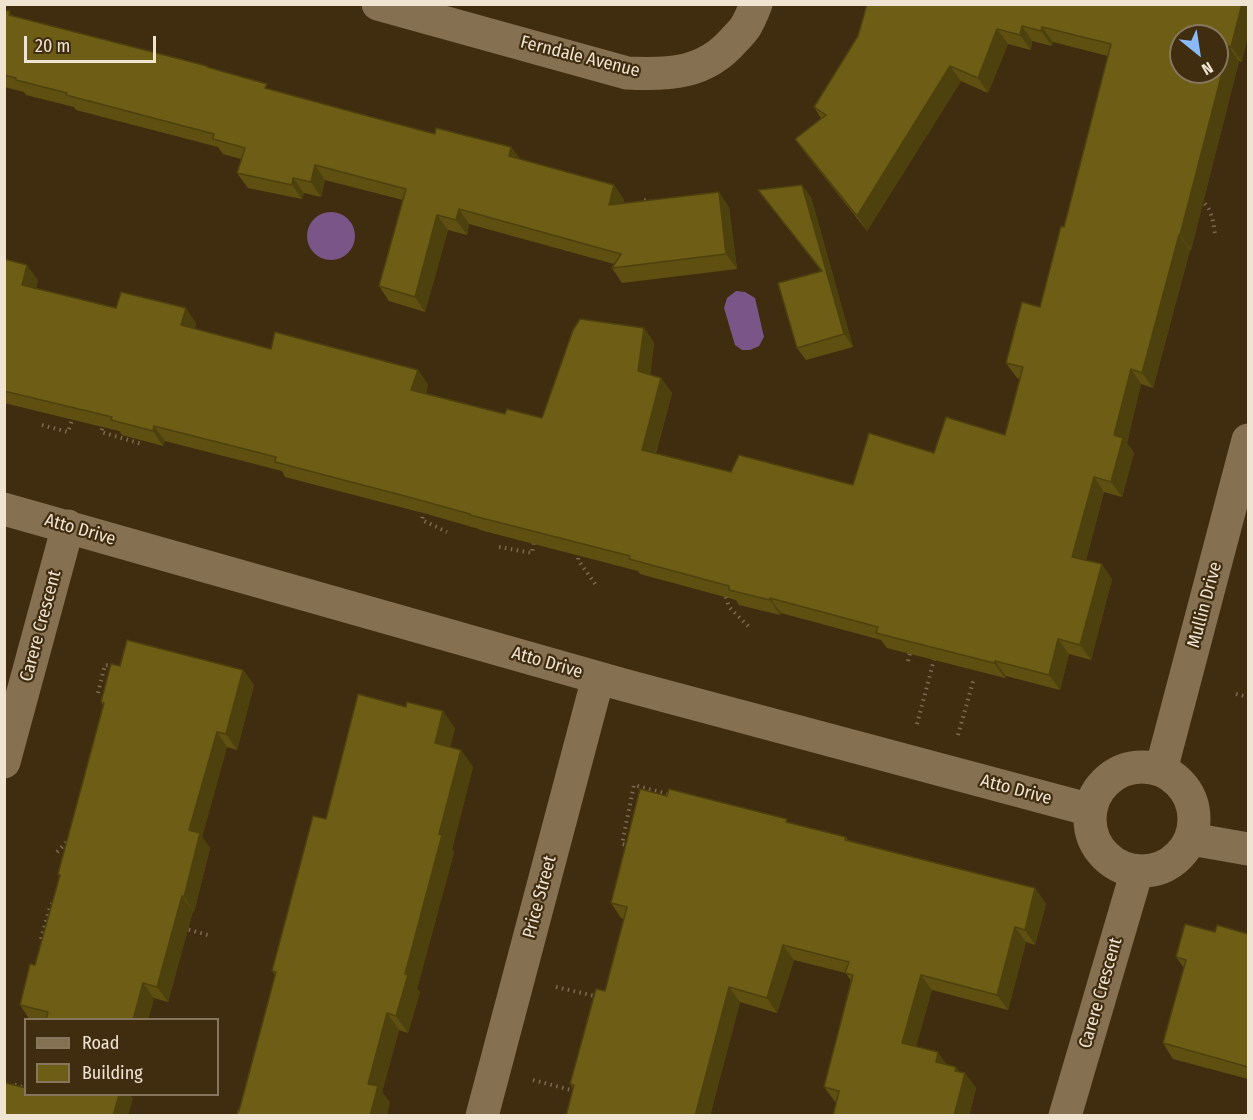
<!DOCTYPE html>
<style>
body{margin:0}
#map{position:relative;width:1253px;height:1120px;overflow:hidden;background:#402d10;font-family:"Fira Sans Condensed",sans-serif}
canvas{display:block}
.frame{position:absolute;inset:0;border:6px solid #efe3d2;pointer-events:none}
.legend{position:absolute;left:24px;top:1018px;width:195px;height:78px;box-sizing:border-box;background:#402d10;border:2px solid #86765e;margin:0;padding:8px 10px;list-style:none;font-size:18px;color:#efe3d2}
.legend li{display:flex;align-items:center;gap:12px;height:30px}
.legend b{width:30px;border:2px solid #86765e}
.north{position:absolute;left:1169px;top:24px;width:60px;height:60px;box-sizing:border-box;background:#402d10;border:2px solid #86765e;border-radius:50%;rotate:150deg;font-size:16px;font-weight:700;line-height:24px;text-align:center;color:#efe3d2}
.north::after{content:'';display:block;margin:auto;width:21px;height:27px;background:#88bafc;clip-path:polygon(50% 0,100% 100%,50% 72%,0 100%)}
.scale{position:absolute;left:24px;top:36px;width:132px;height:27px;box-sizing:border-box;border:3px solid #efe3d2;border-top:0;padding-left:8px;font-size:18px;line-height:21px;white-space:nowrap;color:#efe3d2;-webkit-text-stroke:4px #402d10;paint-order:stroke}
</style>
<div id="map">
<canvas width="1253" height="1120"></canvas>
<div class="frame"></div>
<ul class="legend">
<li><b style="height:8px;background:#857051"></b>Road</li>
<li><b style="height:16px;background:#6e5d14"></b>Building</li>
</ul>
<div class="north">N</div>
<div class="scale">20 m</div>
</div>
<script>
const context = document.querySelector('canvas').getContext('2d');
context.lineJoin = 'round';
function paint(path, color) { context.fillStyle = color; context.fill(path, 'evenodd'); }
function strokePath(path, color, width, dash) { context.strokeStyle = color; context.lineWidth = width; context.lineCap = dash ? 'butt' : 'round'; context.setLineDash(dash || []); context.stroke(path); }
function label(font, color, halo, rows, align = 'center') {
  context.font = font + ' "Fira Sans Condensed",sans-serif'; context.lineWidth = 4.5; context.setLineDash([]); context.textBaseline = 'middle'; context.strokeStyle = halo; context.fillStyle = color; for (const [text, x, y, turn = 0] of rows) {
    context.save(); context.translate(x, y); context.rotate((+turn || 0) * Math.PI / 180); context.textAlign = isNaN(turn) ? turn : align; if (halo) context.strokeText(text, 0, 0); context.fillText(text, 0, 0); context.restore();
  }
}
paint(new Path2D(`
 M307 236a24 24 0 1 1 48 0a24 24 0 1 1-48 0Z
 M736 291 745 292 755 298 764 337 759 346 750 350H742L735 345 724 308 727 298Z`), '#795588');
strokePath(new Path2D(`
 M644 200 652 202
 M1200 200C1212 207 1213 221 1215 234
 M104 423 101 432 142 444
 M42 425 68 432 73 417
 M424 511 422 520 447 532
 M499 547 532 553 534 542
 M579 552 578 560 596 585
 M726 597 729 607 750 628
 M908 661 911 649
 M98 693 105 665 114 666
 M1236 694 1248 697
 M917 724 935 656
 M958 735 974 678
 M630 846 622 844 634 785 671 795
 M57 852 69 840
 M183 928 211 936
 M41 939 50 907 55 900
 M556 987 599 997
 M533 1080 575 1091
 M11 1087 12 1084 26 1088`), '#7c6b52', 4, [1.5, 4.5]);
strokePath(new Path2D(`
 M378 4 627 73C669 75 705 74 734 40 738 36 743 31 746 26 750 19 753 12 756 4
 M4 509 624 685 1091 810
 M4 762 68 526
 M1090 819a52 52 0 1 1 104 0a52 52 0 1 1-104 0Z
 M1161 770 1248 440
 M1191 839 1248 849
 M482 1116 598 678
 M1065 1116 1137 871`), '#857051', 33);
paint(new Path2D(`
 M1248 4 1242 62 1239 61 1191 250H1190L1153 388 1141 384 1127 443 1134 453 1122 497 1104 492 1086 560 1112 579 1091 660 1069 654 1060 690 1006 676 1005 678 887 648 881 640 781 613 780 615 739 605 736 600 640 574 638 571 480 530 479 529 427 514 285 477 282 471 165 441 163 446 122 435 119 431 4 403V259L38 280 36 288 116 308 196 323 195 329 271 349 418 370 428 385 426 393 505 414 542 418 644 328 654 343 650 375 661 378 672 393 656 453 731 472 853 485 934 453 1005 435 1020 379 1017 378 1006 363 1040 307 1064 227 1108 56 1053 42 1052 46 1032 41 1031 50 1008 44 988 93 961 81 867 231 806 154 795 139 821 118 814 107 858 36Z
 M4 10 13 16 207 66 208 68 271 90 364 115 435 134 511 147 520 159 614 185 624 200 623 204 729 207 737 269 622 283 612 268 614 264 469 224 467 235 448 230 425 312 389 301 379 286 403 200 325 180 321 197 304 193 302 199 248 188 237 173 241 159 223 154 218 147 76 110 74 107 26 95 24 92 4 87Z
 M758 190 811 197 853 347 806 360 797 348 821 271Z
 M120 666 243 670 254 685 237 750 227 747 202 837 210 848 194 912 193 911 168 1002 154 998 148 1020H30L20 1005 35 965 60 877 58 874 103 705 101 702Z
 M455 728 450 747 461 750 473 767 452 849 454 852 417 989 420 992 408 1033 399 1030 382 1092 390 1103 239 1111 275 975 272 971 326 819Z
 M667 796 790 823 846 837 848 840 1035 888 1046 904 1035 945 1026 942 1008 1010 932 990 916 1046 947 1064 956 1067 960 1072 965 1073 976 1088 969 1116H833L836 1103 824 1087 851 981 846 973 794 960 777 1013 740 1002 710 1116H566L573 1088 570 1084 605 991 624 919 621 918 611 903Z
 M1215 932 1248 934V1079L1173 1059 1163 1043 1184 968 1176 957Z`), '#5f5011');
paint(new Path2D(`
 M1242 4H1248V37L1242 62 1231 47Z
 M1022 26 1032 41 1031 50 1020 35Z
 M1042 27 1053 42 1052 46 1041 31Z
 M997 29 1008 44 988 93 978 78Z
 M1229 46 1239 61 1191 250 1180 235Z
 M950 66 961 81 867 231 857 216Z
 M511 147 522 162 509 156Z
 M315 165 325 180 321 197 311 182Z
 M293 178 304 193 302 199 292 185Z
 M614 185 624 200 619 220 609 205Z
 M802 185 811 197 853 347 844 334Z
 M719 192 729 207 737 269 726 254Z
 M459 209 469 224 467 235 456 220Z
 M437 215 448 230 425 312 415 297Z
 M1179 235 1190 250 1153 388 1142 373Z
 M27 265 38 280 33 300 22 285Z
 M186 308 196 323 192 340 181 325Z
 M644 328 654 343 649 387 638 371Z
 M1131 369 1141 384 1127 443 1134 453 1122 497 1111 482 1114 435Z
 M418 370 428 385 422 405 411 390Z
 M661 378 672 393 652 465 642 450Z
 M154 426 165 441 163 446 153 431Z
 M1094 477 1104 492 1083 572 1072 557Z
 M1102 564 1112 579 1091 660 1080 645Z
 M770 598 781 613 780 615 770 600Z
 M1058 639 1069 654 1060 690 1049 675Z
 M995 661 1006 676 1005 678 994 663Z
 M243 670 254 685 237 750 226 734Z
 M443 711 455 728 447 760 435 743Z
 M217 732 227 747 202 837 210 848 194 912 184 897 189 830Z
 M461 750 473 767 452 849 454 852 417 989 420 992 408 1033 396 1016 405 974 439 834Z
 M1035 888 1046 904 1035 945 1025 930Z
 M182 896 193 911 168 1002 157 987Z
 M1015 927 1026 942 1008 1010 997 995Z
 M783 945 794 960 777 1013 767 998Z
 M921 975 932 990 913 1058 902 1043Z
 M143 983 154 998 148 1020H133Z
 M729 987 740 1002 710 1116H695Z
 M387 1013 399 1030 382 1092 390 1103 387 1116H370L368 1084Z
 M938 1052 948 1067 936 1062Z
 M956 1067 964 1078 965 1073 976 1088 969 1116H954Z
 M119 1095H130L133 1098 128 1116H113Z`), '#4d410e');
const building = new Path2D(`
 M867 4H1242L1231 47 1229 46 1180 235H1179L1142 373 1131 369 1114 435 1123 438 1111 482 1094 477 1072 557 1102 564 1080 645 1058 639 1049 675 995 661 994 663 876 633 878 627 770 598V600L729 590V586L629 559 630 556 470 515V514L416 499 275 462 276 457 154 426 153 431 111 420 112 417 4 391V259L27 265 22 285 116 308 121 292 186 308 181 325 271 349 275 332 418 370 411 390 505 414 507 409 542 418 573 330 580 319 644 328 638 371 661 378 642 450 731 472 739 455 853 485 869 433 934 453 946 417 1005 435 1023 367 1006 363 1022 302 1040 307 1061 226 1064 227 1111 44 1042 27 1041 31 1022 26 1020 35 997 29 978 78 950 66 857 216 795 139 826 115 814 107 858 36ZM1181 36H1217V72H1181Z
 M4 10 10 11 9 15 207 66V67L267 84 265 88 364 115 435 134 436 128 511 147 509 156 614 185 609 205 719 192 726 254 612 268 621 254 459 209 456 220 437 215 415 297 379 286 406 189 315 165 311 182 293 178 292 185 237 173 245 148 213 139 214 134 66 95 67 93 16 80V78L4 75Z
 M802 185 844 334 797 348 778 283 822 271 758 190Z
 M127 640 243 670 226 734 217 732 189 830 200 833 184 897 182 896 157 987 143 983 133 1020H46L48 1012 20 1005 30 964 35 965 60 875 58 874 104 703 101 702 111 664 120 666Z
 M358 694 406 707 407 702 443 711 435 743 461 750 439 834 442 835 405 974 408 975 396 1016 387 1013 368 1084 378 1086 370 1116H237L238 1110 239 1111 276 972 272 971 313 816 326 819Z
 M640 789 667 796 669 789 787 819 786 822 846 837 845 840 1035 888 1025 930 1015 927 997 995 921 975 902 1043 938 1052 936 1062 956 1067 955 1071 965 1073 954 1116H833L839 1091 824 1087 853 975 845 973 849 962 783 945 767 998 729 987 695 1116H566L574 1085 570 1084 596 989 605 991 627 907 611 903Z
 M1185 924 1215 932 1217 925 1248 934V1067L1163 1043 1186 960 1176 957Z
 M6 1083 26 1088V1095H119L113 1116H4V1087Z`);
paint(building, '#6e5d14');
strokePath(building, '#4d410e', 1.5);
label('18px', '#efe3d2', '#402d10', [
 ["Ferndale Avenue",580,57,14],
 ["Atto Drive",80,530,16],
 ["Mullin Drive",1205,605,-75],
 ["Carere Crescent",41,626,-75],
 ["Atto Drive",547,663,16],
 ["Atto Drive",1016,790,15],
 ["Price Street",540,897,-75],
 ["Carere Crescent",1101,993,-74]
]);
</script>
